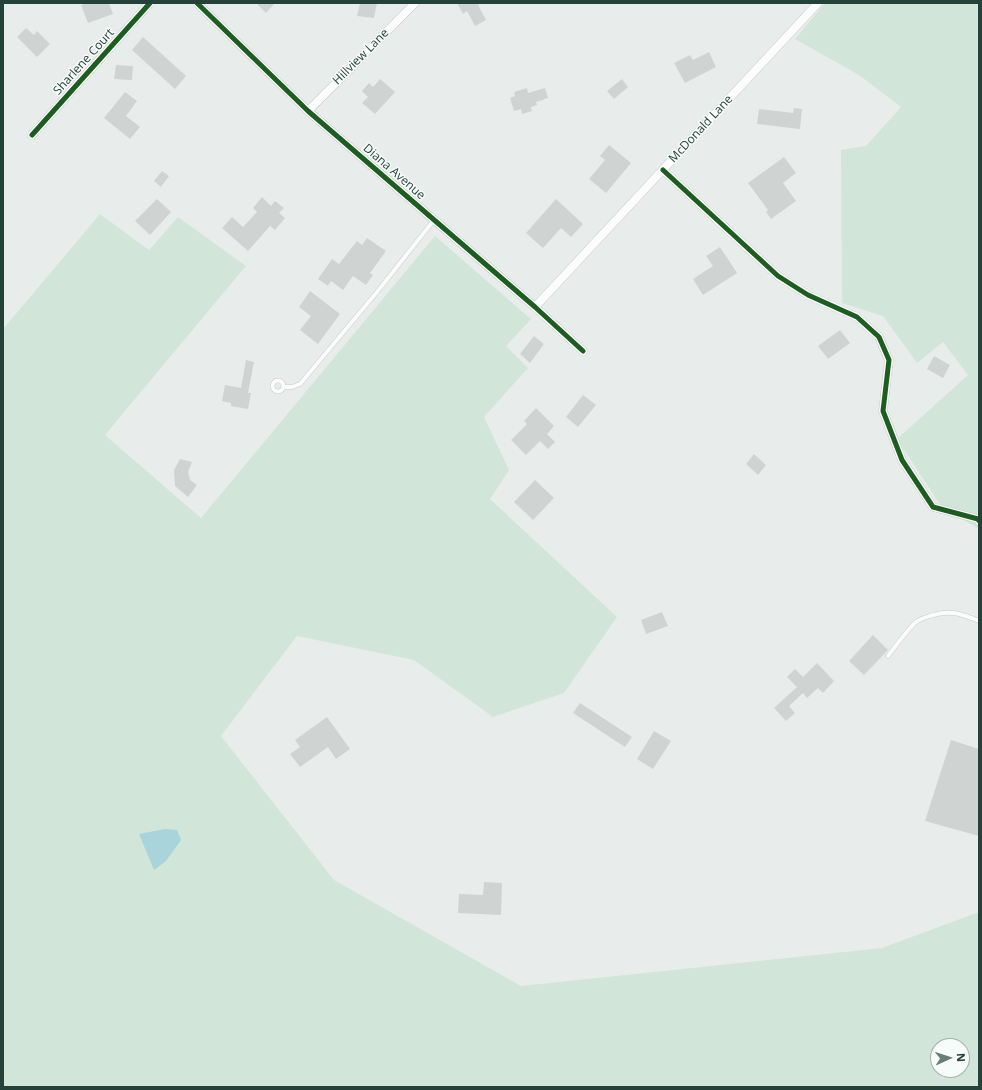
<!DOCTYPE html>
<style>
body{margin:0}
#map{position:relative;width:982px;height:1090px;overflow:hidden;background:#e8edeb;font-family:"Open Sans",sans-serif}
canvas{display:block}
.frame{position:absolute;inset:0;border:4px solid #24423a;pointer-events:none}
.north{position:absolute;left:930px;top:1038px;width:40px;height:40px;box-sizing:border-box;background:#f7fbf9;border:1px solid #a3b1ad;border-radius:50%;rotate:87deg;font-size:11px;font-weight:700;line-height:16px;text-align:center;color:#24423a}
.north::after{content:'';display:block;margin:auto;width:14px;height:18px;background:#697e78;clip-path:polygon(50% 0,100% 100%,50% 72%,0 100%)}
</style>
<div id="map">
<canvas width="982" height="1090"></canvas>
<div class="frame"></div>
<div class="north">N</div>
</div>
<script>
const context = document.querySelector('canvas').getContext('2d');
context.lineJoin = 'round';
function paint(path, color) { context.fillStyle = color; context.fill(path, 'evenodd'); }
function strokePath(path, color, width, dash) { context.strokeStyle = color; context.lineWidth = width; context.lineCap = dash ? 'butt' : 'round'; context.setLineDash(dash || []); context.stroke(path); }
function label(font, color, halo, rows, align = 'center') {
  context.font = font + ' "Open Sans",sans-serif'; context.lineWidth = 3; context.setLineDash([]); context.textBaseline = 'middle'; context.strokeStyle = halo; context.fillStyle = color; for (const [text, x, y, turn = 0] of rows) {
    context.save(); context.translate(x, y); context.rotate((+turn || 0) * Math.PI / 180); context.textAlign = isNaN(turn) ? turn : align; if (halo) context.strokeText(text, 0, 0); context.fillText(text, 0, 0); context.restore();
  }
}
paint(new Path2D(`
 M825 3H979V529L941 506 897 439 968 375 943 342 917 363 883 316 842 303 841 150 866 146 901 107 859 75 795 39Z
 M100 214 149 250 178 217 246 266 105 435 201 518 435 236 531 319 506 346 528 368 484 417 509 470 490 499 617 617 564 693 493 717 414 660 297 636 221 736 334 880 521 986 882 948 979 912V1087H3V329ZM938 1046H962V1070H938Z`), '#d1e6d8');
paint(new Path2D(`
 M165 829 177 830 181 840 166 861 154 870 139 834Z`), '#a9d4db');
paint(new Path2D(`
 M87 3H109L113 14 88 23 81 5Z
 M256 3H275L266 13Z
 M360 3H377L374 18 357 16Z
 M457 3H481L478 5 486 20 475 26 467 11 463 14Z
 M26 28 34 35 37 31 50 44 37 57 17 37Z
 M143 37 186 76 175 89 132 50Z
 M709 52 716 67 685 83 674 63 690 55 693 60Z
 M116 65 133 66 132 80 114 79Z
 M380 79 395 92 375 114 362 103 368 97 362 91 369 83 373 87Z
 M622 79 628 87 614 99 607 91Z
 M527 88 528 93 545 88 548 98 536 102 537 105 531 107 532 111 522 114 521 109 514 111 510 98 515 96 514 92Z
 M125 92 137 101 126 116 140 127 130 139 104 118Z
 M794 108 802 109 800 129 757 124 759 109 793 113Z
 M609 145 631 163 606 193 589 179 605 160 600 156Z
 M784 157 796 173 783 183 796 201 771 219 766 212 768 210 748 183Z
 M162 171 169 176 161 187 154 181Z
 M262 197 271 206 275 201 284 208 279 213 285 218 275 230 270 226 248 251 222 228 232 217 243 227 257 212 253 208Z
 M157 199 171 212 150 235 135 221Z
 M556 199 583 224 571 237 561 228 543 248 526 233Z
 M367 238 386 251 370 273 373 275 366 285 353 276 343 290 331 281 328 286 318 279 332 259 339 264 357 241 362 245Z
 M720 247 737 273 703 295 693 279 713 266 706 256Z
 M310 291 340 314 318 344 300 330 311 316 299 307Z
 M840 330 850 343 828 359 818 346Z
 M534 336 544 344 530 363 520 354Z
 M934 356 950 365 943 378 927 369Z
 M246 360 254 362 248 393H251L248 409 231 406V403L222 401 225 385 241 388Z
 M583 395 596 405 578 427 566 417Z
 M536 408 554 426 547 434 555 442 548 449 540 441 526 455 511 440 527 424 524 421Z
 M754 454 766 465 758 475 746 464Z
 M180 459 192 462 188 472 190 480 197 485 188 497 175 486 174 470Z
 M535 480 554 498 533 520 514 502Z
 M662 612 668 626 646 634 641 620Z
 M873 635 888 650 864 675 849 661Z
 M817 663 834 681 823 693 818 688 807 698 803 693 789 706 795 713 786 721 774 708 797 687 787 677 795 669 803 677Z
 M580 703 632 737 625 747 573 713Z
 M327 717 350 749 336 759 328 747 300 767 290 754 300 747 295 740Z
 M654 731 671 741 653 769 637 759Z
 M951 740 979 749V836L925 821Z
 M484 882 502 883 501 915 458 913 459 894 483 895Z`), '#cfd4d2');
const lane = new Path2D(`
 M272.5 386a5.5 5.5 0 1 1 11 0a5.5 5.5 0 1 1-11 0Z
 M283 387H292L300 384 377 292 434 220
 M888 656C895 647 907 630 916 622 922 618 927 617 933 615 952 610 962 614 979 621`);
const street = new Path2D(`
 M197 3 308 111 535 307 583 351
 M308 111 415 3
 M32 135 150 3
 M663 170 778 276 808 295 857 317 879 337 889 360 883 411 902 460 933 507 978 519 979 521
 M535 307 818 3`);
strokePath(lane, '#c5cac8', 5);
strokePath(street, '#c5cac8', 9);
strokePath(lane, '#fcfcfc', 4);
strokePath(street, '#fcfcfc', 8);
strokePath(new Path2D(`
 M197 3 308 111 535 307 583 351
 M32 135 150 3
 M663 170 778 276 808 295 857 317 879 337 889 360 883 411 902 460 933 507 978 519 979 521`), '#1b5e20', 5);
label('12px', '#24423a', '#f7fbf9', [
 ["Hillview Lane",361,57,-45],
 ["Sharlene Court",84,62,-48],
 ["McDonald Lane",701,129,-47],
 ["Diana Avenue",394,172,41]
]);
</script>
